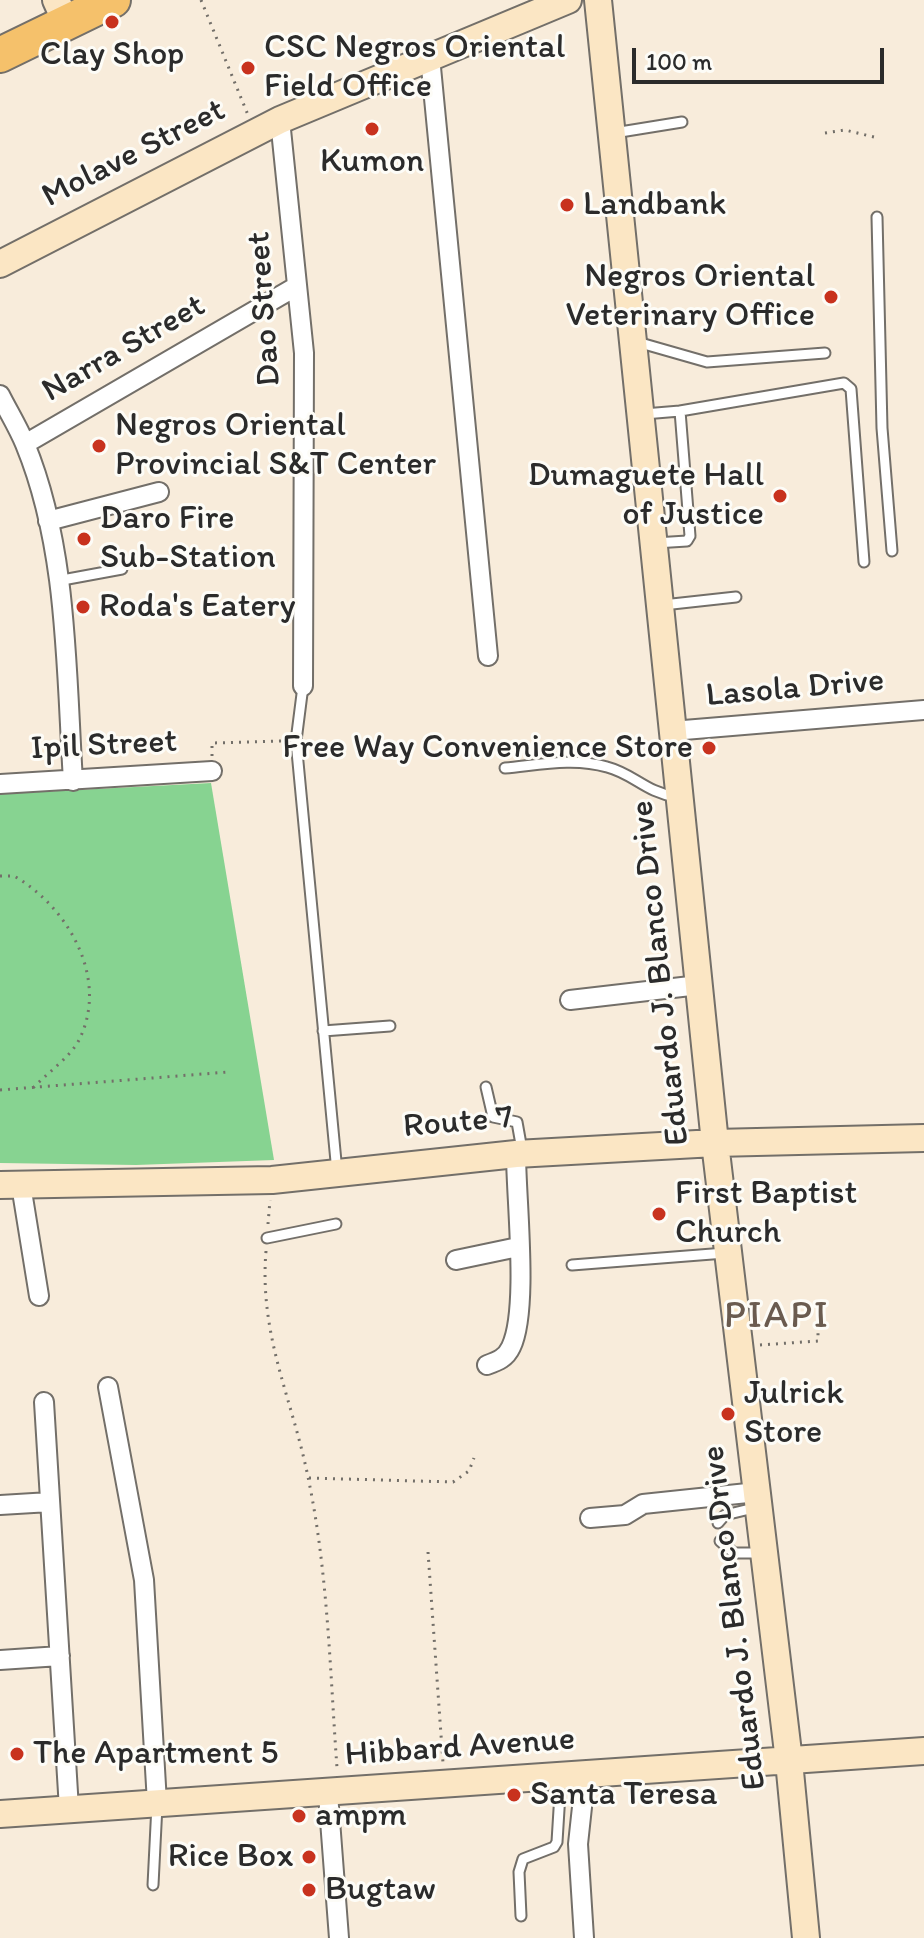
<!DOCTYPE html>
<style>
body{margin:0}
#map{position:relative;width:924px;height:1938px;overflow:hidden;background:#f8ecdb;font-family:Itim,sans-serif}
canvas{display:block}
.scale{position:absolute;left:632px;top:48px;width:252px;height:36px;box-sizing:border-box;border:4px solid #2b2b2b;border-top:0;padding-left:10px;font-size:24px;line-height:28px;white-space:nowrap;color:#2b2b2b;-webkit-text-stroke:6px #fdfcf7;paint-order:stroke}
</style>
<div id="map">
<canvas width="924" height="1938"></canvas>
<div class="scale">100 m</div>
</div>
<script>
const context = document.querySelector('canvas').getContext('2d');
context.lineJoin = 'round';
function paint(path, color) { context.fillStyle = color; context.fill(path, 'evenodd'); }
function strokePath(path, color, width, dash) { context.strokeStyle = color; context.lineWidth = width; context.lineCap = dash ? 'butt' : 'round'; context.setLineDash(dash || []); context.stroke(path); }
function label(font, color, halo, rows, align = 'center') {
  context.font = font + ' Itim,sans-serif'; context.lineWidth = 6; context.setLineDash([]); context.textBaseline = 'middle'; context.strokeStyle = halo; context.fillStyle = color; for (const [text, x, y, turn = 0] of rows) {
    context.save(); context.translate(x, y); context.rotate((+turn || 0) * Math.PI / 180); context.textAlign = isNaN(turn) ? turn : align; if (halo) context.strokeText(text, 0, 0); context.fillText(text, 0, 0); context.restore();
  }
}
paint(new Path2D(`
 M211 783 274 1160 136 1165 0 1163V794Z`), '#87d391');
const lane = new Path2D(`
 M614 133 682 122
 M877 217 882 428 892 551
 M637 342 707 362 825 353
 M644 414 680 411
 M655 543 687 541 690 536 680 411 844 383 851 389 864 562
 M57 581 122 569
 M663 605 736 597
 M303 686 296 741 337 1172
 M505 768C538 765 574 757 607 767 634 774 645 792 676 797
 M323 1031 390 1026
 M486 1087 493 1117 517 1122 522 1150
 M267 1238 336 1224
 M572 1265 725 1253
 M718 1523 725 1515 758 1507
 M720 1541 734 1553H761
 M153 1885 157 1805
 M521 1916 519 1872 523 1859 554 1847 557 1842 561 1777`);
const street = new Path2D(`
 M430 57 488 656
 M280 120 304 353 303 686
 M0 395C8 411 18 427 25 444 68 548 66 670 73 781
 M25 444 297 286
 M48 521 159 492
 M672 731 924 710
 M0 784 212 771
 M570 1000 699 985
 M21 1185 39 1296
 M456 1260 518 1247
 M487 1365C498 1361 506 1358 511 1347 529 1310 516 1199 516 1154
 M108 1387 144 1580 157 1803
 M44 1402 69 1809
 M0 1505 50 1502
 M590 1518 625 1515 643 1504 757 1492
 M0 1660 60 1656
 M580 1776 582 1807 578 1844 584 1938
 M328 1794 339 1938`);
const secondary = new Path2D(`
 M56 0 65 20
 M598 0 715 1143 789 1761 806 1938
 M0 264 280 120 568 0
 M0 1185 272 1180 516 1154 715 1143 924 1138
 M0 1814 924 1751`);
const highway = new Path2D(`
 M0 55 113 0`);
strokePath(lane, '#736f69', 13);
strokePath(street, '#736f69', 22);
strokePath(secondary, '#736f69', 30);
strokePath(highway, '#736f69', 38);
strokePath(new Path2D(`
 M201 0 248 115
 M825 133 845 130 878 138
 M212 756V743L283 741
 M0 876H14C67 906 109 977 80 1038 72 1056 47 1073 33 1088
 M0 1090 228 1072
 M268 1224 270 1200
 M266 1251C259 1335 292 1398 308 1477 328 1572 330 1672 337 1768
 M760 1345 818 1341V1300
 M309 1478 453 1482 469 1471 474 1458
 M428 1552 443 1763`), '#736f69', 3, [2, 6]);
strokePath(lane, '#fff', 9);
strokePath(street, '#fff', 18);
strokePath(secondary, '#fbe6c4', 26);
strokePath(highway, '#f5c16b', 34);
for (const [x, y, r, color] of [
 [112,22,8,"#c8321e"],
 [248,68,8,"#c8321e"],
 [372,129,8,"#c8321e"],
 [567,205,8,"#c8321e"],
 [831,297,8,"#c8321e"],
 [99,446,8,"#c8321e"],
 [780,496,8,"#c8321e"],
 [84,539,8,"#c8321e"],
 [83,607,8,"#c8321e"],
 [709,748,8,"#c8321e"],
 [659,1214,8,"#c8321e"],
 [728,1414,8,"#c8321e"],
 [17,1754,8,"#c8321e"],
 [514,1795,8,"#c8321e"],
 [299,1816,8,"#c8321e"],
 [309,1857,8,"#c8321e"],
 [309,1890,8,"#c8321e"]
]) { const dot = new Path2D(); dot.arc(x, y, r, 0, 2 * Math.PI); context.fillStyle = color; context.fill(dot); strokePath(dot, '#fdfcf7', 3); }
label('34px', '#2b2b2b', '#fdfcf7', [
 ["CSC Negros Oriental",264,48],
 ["Field Office",264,87],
 ["Clay Shop",112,55,"center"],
 ["Kumon",372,162,"center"],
 ["Landbank",583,205],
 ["Negros Oriental",815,277,"right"],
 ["Veterinary Office",815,316,"right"],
 ["Negros Oriental",115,426],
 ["Provincial S&T Center",115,465],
 ["Dumaguete Hall",764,476,"right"],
 ["of Justice",764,515,"right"],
 ["Daro Fire",100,519],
 ["Sub-Station",100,558],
 ["Roda's Eatery",99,607],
 ["Free Way Convenience Store",693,748,"right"],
 ["First Baptist",675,1194],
 ["Church",675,1233],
 ["Julrick",744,1394],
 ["Store",744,1433],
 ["The Apartment 5",33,1754],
 ["Santa Teresa",530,1795],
 ["ampm",315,1816],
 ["Rice Box",293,1857,"right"],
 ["Bugtaw",325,1890]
], 'left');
label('34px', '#2b2b2b', '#fdfcf7', [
 ["Molave Street",134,154,-27],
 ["Dao Street",265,309,-94],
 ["Narra Street",124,349,-30],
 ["Lasola Drive",795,689,-5],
 ["Ipil Street",104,746,-3],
 ["Eduardo J. Blanco Drive",661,973,-96],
 ["Route 7",458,1123,-5],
 ["Eduardo J. Blanco Drive",735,1618,-97],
 ["Hibbard Avenue",460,1748,-4]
]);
context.letterSpacing = '2px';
label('38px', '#6a5b4f', '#fdfcf7', [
 ["PIAPI",777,1317]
]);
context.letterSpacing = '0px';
</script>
